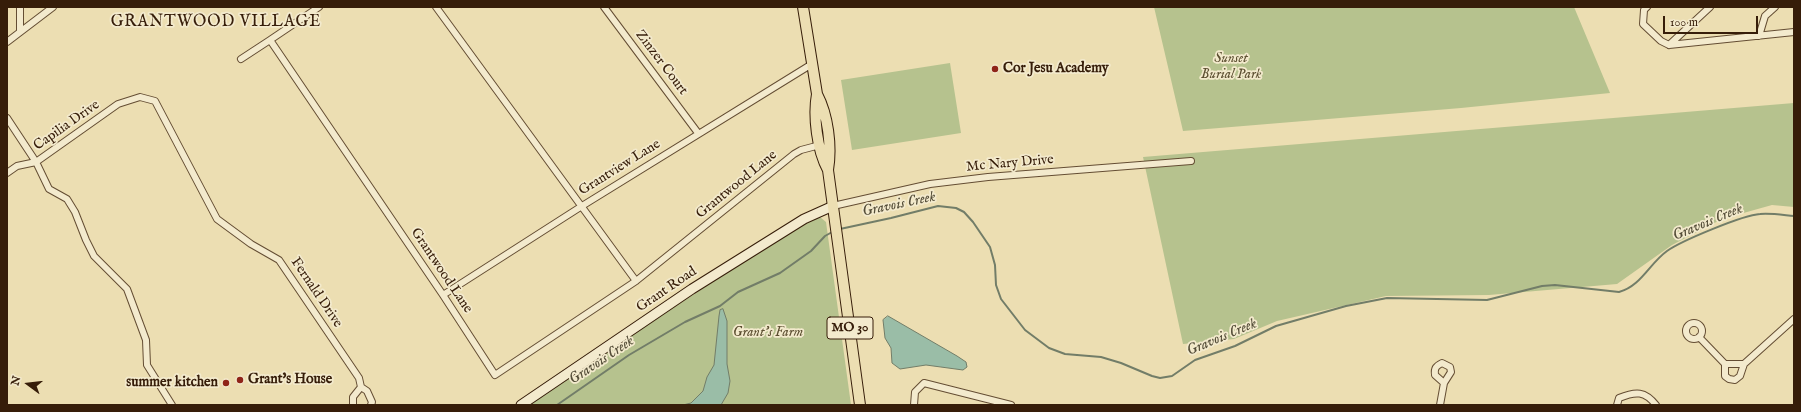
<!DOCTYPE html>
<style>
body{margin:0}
#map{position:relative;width:1801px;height:412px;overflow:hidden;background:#ecdeb2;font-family:"IM FELL English",serif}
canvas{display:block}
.frame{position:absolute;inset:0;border:8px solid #361d09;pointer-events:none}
.north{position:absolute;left:8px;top:364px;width:40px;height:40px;-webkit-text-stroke:3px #f3eacd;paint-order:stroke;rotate:285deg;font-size:11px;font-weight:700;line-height:16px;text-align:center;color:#361d09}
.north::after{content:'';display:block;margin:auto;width:14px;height:18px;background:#361d09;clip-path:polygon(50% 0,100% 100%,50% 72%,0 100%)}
.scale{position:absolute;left:1663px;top:16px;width:95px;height:18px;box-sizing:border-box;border:2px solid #361d09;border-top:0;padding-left:5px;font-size:12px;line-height:14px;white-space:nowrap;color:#361d09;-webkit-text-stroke:3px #f3eacd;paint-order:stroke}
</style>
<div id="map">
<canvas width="1801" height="412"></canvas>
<div class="frame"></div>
<div class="north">N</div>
<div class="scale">100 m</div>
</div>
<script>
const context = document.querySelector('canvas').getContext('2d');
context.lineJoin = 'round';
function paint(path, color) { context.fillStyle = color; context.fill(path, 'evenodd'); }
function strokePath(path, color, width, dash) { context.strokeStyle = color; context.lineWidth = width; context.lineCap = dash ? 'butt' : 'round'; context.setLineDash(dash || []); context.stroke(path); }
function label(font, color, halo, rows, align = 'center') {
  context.font = font + ' "IM FELL English",serif'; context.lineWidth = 3.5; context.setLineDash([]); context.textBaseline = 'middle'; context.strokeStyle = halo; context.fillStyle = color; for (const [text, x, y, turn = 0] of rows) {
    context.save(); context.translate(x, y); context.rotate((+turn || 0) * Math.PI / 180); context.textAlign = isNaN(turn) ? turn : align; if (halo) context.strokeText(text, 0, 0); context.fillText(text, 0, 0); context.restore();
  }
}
paint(new Path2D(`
 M1154 7H1574L1610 93 1461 108 1183 131Z
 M950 63 961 133 852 150 841 80Z
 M1794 103V207L1772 205 1722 219 1672 245 1617 284 1489 295 1386 296 1277 321 1234 339 1183 344 1143 157Z
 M820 217 826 222 851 405H527L762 249 814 218Z`), '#b6c28e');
const water = new Path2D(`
 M723 309 727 321V364L730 381 728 393 721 405H683L691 403 703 391 707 377 714 365 719 316 720 310Z
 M888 316 957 356 966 362 967 367 963 370 926 365 900 369 892 363 891 348 885 338 883 320Z`);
paint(water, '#9abda7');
strokePath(water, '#727d68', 1);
strokePath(new Path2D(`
 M840 229 891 218 938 206 956 208 964 212 973 222 990 247 995 265 996 285 1001 299 1025 330 1049 348 1065 354 1101 357 1121 363 1152 376 1160 378 1172 376 1195 360 1235 346 1276 326 1346 306 1387 298 1487 300 1542 286 1555 285 1619 292C1641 286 1649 264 1667 251 1681 241 1743 215 1760 214 1771 213 1783 215 1794 216
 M557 405 629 355 685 322 720 306 738 292 780 273 811 251 825 236 834 231`), '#727d68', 2);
const street = new Path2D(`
 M319 7 270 40 443 295 495 375 636 281 794 154 801 150 820 145
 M436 7 636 281
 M604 7 698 133
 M1647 7 1644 10 1643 24 1661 41 1669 45 1794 32
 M20 31V7
 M1759 36 1765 16 1775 7
 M7 42 53 7
 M1669 45 1710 7
 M241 59 270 40
 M7 118 36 162 49 189 67 199 75 212 86 240 94 256 127 289 146 340 147 365 172 405
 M7 173 17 166 36 162 118 104 140 97 155 101 217 219 251 244 279 260 359 378 361 387
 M833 206 930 184 988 177 1191 161
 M443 295 582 206 812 64
 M1686 331a8 8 0 1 1 16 0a8 8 0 1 1-16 0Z
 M1699 337 1725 364H1744L1794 319
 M1725 364V376L1729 379 1735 380 1740 376 1744 364
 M361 387 367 391 372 402 371 405
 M353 405V397L361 387
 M914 405 915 392 924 383 1011 405
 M1440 405 1444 383 1451 372 1450 367 1442 363C1436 366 1434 368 1435 375L1444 383
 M1617 405 1619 398C1636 391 1645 391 1656 405`);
const secondary = new Path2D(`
 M521 405 692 289 804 219 833 206`);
const primary = new Path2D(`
 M803 7 817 94C813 116 817 150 828 170
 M817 94C828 115 832 146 828 170L860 405`);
strokePath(street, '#644d33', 8);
strokePath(secondary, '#361d09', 11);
strokePath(primary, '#361d09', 12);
strokePath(street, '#f3eacd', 6);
strokePath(secondary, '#f3eacd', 9);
strokePath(primary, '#ecdeb2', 10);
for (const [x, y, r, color] of [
 [995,69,4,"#8f2418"],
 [240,380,4,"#8f2418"],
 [226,383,4,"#8f2418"]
]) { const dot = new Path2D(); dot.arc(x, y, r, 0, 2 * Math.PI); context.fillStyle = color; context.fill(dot); strokePath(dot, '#f3eacd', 1.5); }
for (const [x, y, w] of [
 [850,328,46]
]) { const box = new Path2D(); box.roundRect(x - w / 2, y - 11, w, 22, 3); context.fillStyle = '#f3eacd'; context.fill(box); strokePath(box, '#361d09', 1); }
label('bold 13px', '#361d09', null, [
 ["MO 30",850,328]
]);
label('italic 14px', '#5c4f31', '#f3eacd', [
 ["Sunset",1231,59],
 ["Burial Park",1231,75],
 ["Grant's Farm",768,333]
]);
label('14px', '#361d09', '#f3eacd', [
 ["Zinzer Court",661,63,53],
 ["Capilia Drive",67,126,-35],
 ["Mc Nary Drive",1010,164,-5],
 ["Grantview Lane",620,168,-32],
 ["Grantwood Lane",737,185,-39],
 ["Grantwood Lane",441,271,56],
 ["Grant Road",667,290,-34],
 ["Fernald Drive",316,293,56]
]);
label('bold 14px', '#361d09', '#f3eacd', [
 ["Cor Jesu Academy",1003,69],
 ["Grant's House",248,380],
 ["summer kitchen",218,383,"right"]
], 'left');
label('italic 15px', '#544d38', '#f3eacd', [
 ["Gravois Creek",899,205,-12],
 ["Gravois Creek",1708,223,-23],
 ["Gravois Creek",1222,338,-23],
 ["Gravois Creek",602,361,-34]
]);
context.letterSpacing = '1px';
label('16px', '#361d09', '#f3eacd', [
 ["GRANTWOOD VILLAGE",216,23]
]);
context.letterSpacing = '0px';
</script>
